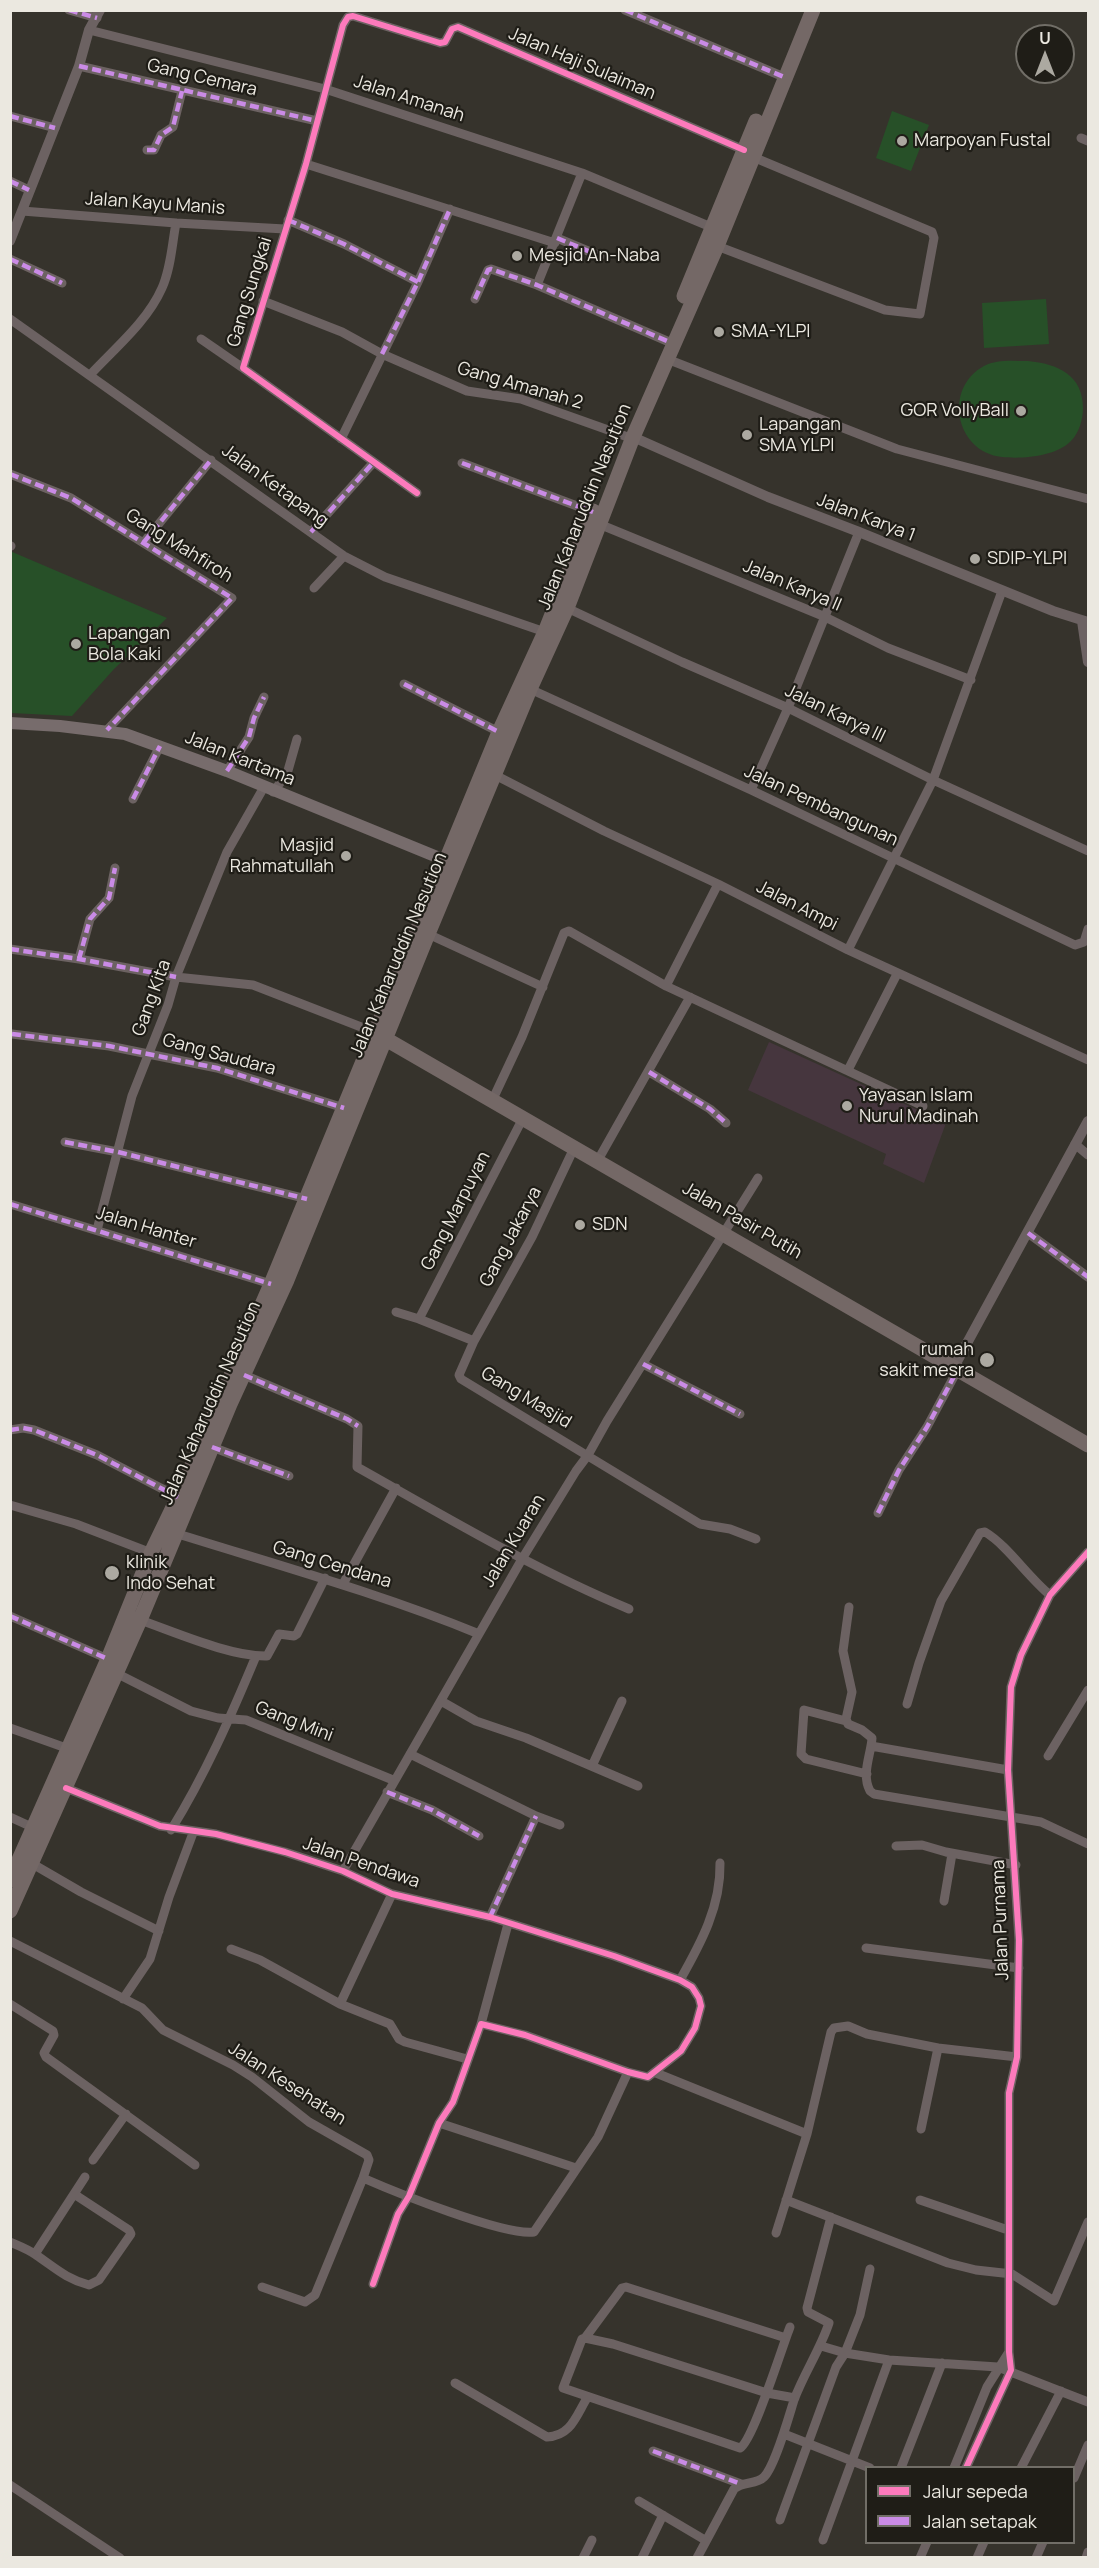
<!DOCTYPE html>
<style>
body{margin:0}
#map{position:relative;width:1099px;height:2568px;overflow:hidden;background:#36332c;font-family:Manrope,sans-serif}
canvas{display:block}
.frame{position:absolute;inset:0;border:12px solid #ebe8e0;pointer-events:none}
.legend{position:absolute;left:865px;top:2466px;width:210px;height:78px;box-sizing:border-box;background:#1f1d17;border:2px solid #716e67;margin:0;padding:8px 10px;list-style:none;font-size:18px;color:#ebe8e0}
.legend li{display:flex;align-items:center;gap:12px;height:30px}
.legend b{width:30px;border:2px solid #716e67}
.north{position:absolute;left:1015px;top:24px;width:60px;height:60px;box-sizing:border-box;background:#1f1d17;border:2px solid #716e67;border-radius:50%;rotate:0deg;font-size:16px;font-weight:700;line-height:24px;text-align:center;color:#ebe8e0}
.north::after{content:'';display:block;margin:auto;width:21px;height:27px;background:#aca9a1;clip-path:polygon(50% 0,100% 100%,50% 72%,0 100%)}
</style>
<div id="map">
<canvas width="1099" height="2568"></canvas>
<div class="frame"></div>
<ul class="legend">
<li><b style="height:8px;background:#fd7abc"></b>Jalur sepeda</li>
<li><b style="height:8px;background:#ca8be6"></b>Jalan setapak</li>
</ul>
<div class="north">U</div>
</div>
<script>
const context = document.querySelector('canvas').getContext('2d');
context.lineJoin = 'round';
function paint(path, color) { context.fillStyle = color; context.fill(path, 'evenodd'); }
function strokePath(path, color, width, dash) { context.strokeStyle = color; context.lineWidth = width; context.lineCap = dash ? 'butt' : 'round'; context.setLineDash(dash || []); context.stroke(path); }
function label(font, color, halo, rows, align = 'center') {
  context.font = font + ' Manrope,sans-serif'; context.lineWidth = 4.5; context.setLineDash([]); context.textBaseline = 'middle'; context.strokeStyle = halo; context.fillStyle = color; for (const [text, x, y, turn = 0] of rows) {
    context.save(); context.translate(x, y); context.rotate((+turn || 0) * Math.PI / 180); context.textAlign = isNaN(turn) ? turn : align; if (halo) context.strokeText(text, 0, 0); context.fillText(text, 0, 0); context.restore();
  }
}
paint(new Path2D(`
 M769 1042 946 1123 924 1183 883 1164 886 1154 748 1090Z`), '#46363e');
paint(new Path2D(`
 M892 111 929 125 911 171 876 158Z
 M1046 299 1049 344 984 348 982 303Z
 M1028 361C1058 364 1083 375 1083 408 1083 419 1079 433 1071 441 1055 457 1022 459 1002 457 955 452 943 388 984 366 997 359 1013 361 1028 361Z
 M10 551 167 618 114 669 72 716 11 713Z`), '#275028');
strokePath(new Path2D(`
 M69 10 97 18
 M625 10 784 77
 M89 30 325 89 582 173 711 227
 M79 66 317 121
 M10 116 55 128
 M1081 138 1088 141
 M147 150H154L161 135 173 127 182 91
 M306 164 555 243
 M10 181 29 190
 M22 211 176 223 285 229
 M288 220 344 244 418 282
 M557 238 600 256
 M717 246 885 310 920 314 934 238 932 232 753 157
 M10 259 62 283
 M539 280 582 173
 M475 299 488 270 491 269 537 285 667 341
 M263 301 342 332 382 354 467 391 521 399 625 436
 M10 319 344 556 385 577 545 632
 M201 339 243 368
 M667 359 897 449 1088 499
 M90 375C115 348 147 322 162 288 171 268 172 244 176 223
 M341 439 418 282 450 209
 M462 463 593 512
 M10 474 71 498 232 598 107 730
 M417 493 243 368 306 164 343 25 348 17 353 16 440 43 445 42 452 29 458 27 744 150
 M599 524 823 616 888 648 971 680
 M311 532 373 463
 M144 542 211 460
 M10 546H11
 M314 588 344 556
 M567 608 682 662 788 708 933 780 1088 851
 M404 684 499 732
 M530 689 751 790 1075 945 1084 942 1088 929
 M227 771 249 737 254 718 264 697
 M495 775 604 831 718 884 848 950 1088 1060
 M751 790 788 708 859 532
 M273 792 287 774 297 739
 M133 799 160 746
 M428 934 543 987
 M10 949 79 959 176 977 253 985 374 1032
 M848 950 933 780 1002 591
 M79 959 90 919 109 898 115 868
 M666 986 718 884
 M12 1034 109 1046 217 1068 344 1108
 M848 1070 897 974
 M649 1072 710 1109 726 1123
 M492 1101 522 1037 564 933 569 931 666 986 923 1106
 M65 1142 118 1152 307 1199
 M1075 1144 1088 1155
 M575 1146 532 1237 474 1341 459 1375 461 1379 700 1524 730 1529 756 1539
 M598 1160 690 997
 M10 1204 271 1284
 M97 1230 132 1096 168 1005 176 977 227 852 264 787
 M1028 1233 1088 1277
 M396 1312 419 1319 474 1341
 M419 1319 523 1118
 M643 1364 740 1414
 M244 1375 347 1419 358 1426 357 1467C446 1517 535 1570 629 1609
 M10 1430 23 1428 34 1430 97 1455 178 1497
 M212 1447 289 1476
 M10 1505 76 1524 154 1554
 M878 1513 899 1470 927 1427 958 1369
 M175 1533C277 1565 379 1593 479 1634
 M343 1584 396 1488
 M849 1607 843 1651 852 1692 846 1719 848 1724 862 1730 872 1738C871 1755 861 1774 870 1791L874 1794 1041 1822 1088 1844
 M10 1616 108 1659
 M140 1620C175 1632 231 1657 267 1656L279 1634 294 1636 297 1634 325 1578
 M116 1673 191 1711 218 1718 246 1720 393 1780
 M441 1701 476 1721 526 1738 638 1786
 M907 1704 919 1663 941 1601 980 1533 985 1532C1007 1545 1028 1577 1050 1595
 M846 1721 804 1710 801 1754 806 1759 867 1774
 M10 1728 69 1749
 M871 1746 1008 1770
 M410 1754 536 1816 560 1825
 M1048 1756 1088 1690
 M592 1766 622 1701
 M66 1788 160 1826 216 1834 285 1852 343 1871 392 1894 490 1917 614 1956 680 1980 692 1987 699 1998 701 2006 695 2028 681 2051 648 2077 628 2072 525 2035 481 2024 453 2102 439 2123 409 2196 398 2214 373 2284
 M387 1792 432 1810 479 1836
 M10 1817 34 1828
 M171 1830C205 1775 231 1716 256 1656
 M896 1846 922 1845 946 1852 1016 1865
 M31 1863 81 1892 159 1931
 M343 1871 522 1559 576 1471 588 1455 607 1421 758 1178
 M944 1901 952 1854
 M490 1917 536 1816
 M10 1941 142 2008 163 2030 233 2065 252 2077 309 2122 367 2155 369 2160 363 2178 315 2295 305 2302 262 2287
 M866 1948 1019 1968
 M231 1949 260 1960 340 2004 390 2024 399 2039 405 2042 467 2059
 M680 1980C701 1943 721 1906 720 1863
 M123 1999 150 1959 169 1897 193 1833
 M10 2004 53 2031 54 2035 44 2053 46 2057 195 2165
 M340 2004 392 1894
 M481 2024 508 1924
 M656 2073 807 2134
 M439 2123 576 2168
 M921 2129 938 2048
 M93 2160 126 2114
 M363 2178C395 2192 504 2236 534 2232L598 2137 628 2072
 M786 2200 948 2263 976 2270 1012 2274 1054 2301 1088 2222
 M920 2200 1008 2230
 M776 2233 807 2134 831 2032 834 2028 848 2026 867 2034 938 2048 1017 2057
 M10 2242C19 2246 28 2249 36 2255 54 2267 66 2279 89 2285L99 2280 131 2234 129 2230 74 2194
 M35 2254 85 2177
 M790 2327C782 2347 753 2441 740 2448L563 2388 582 2339 585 2338 613 2344 767 2393 795 2398
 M585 2338 622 2288 626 2287 786 2338
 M821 2346 845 2353 860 2315 870 2269
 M455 2383 547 2437C571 2436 576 2416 587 2398
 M784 2434 870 2468
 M653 2451 741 2484
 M901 2468 942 2363
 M954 2468 987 2387 1009 2352
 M966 2468 1011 2370 1009 2352V2093L1017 2057 1019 1940 1008 1770 1011 1687 1021 1655 1050 1595 1088 1552
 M1021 2468 1061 2391
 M1074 2478 1088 2445
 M10 2485 120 2558
 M639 2501 705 2540
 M780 2520 836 2367 845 2353 889 2360 998 2367 1088 2402
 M823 2540 889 2360
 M583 2558 592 2540
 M642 2558 663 2515
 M697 2558 734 2489C743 2481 756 2485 764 2477 775 2466 789 2416 794 2400 804 2373 820 2350 829 2323L808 2312 807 2308 831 2217
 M920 2558 927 2542
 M977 2558 984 2542
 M1036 2558 1043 2542
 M1086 2558 1088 2552`), '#6c6262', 9);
strokePath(new Path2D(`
 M10 241 79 66 89 30 100 10
 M633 437 768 497 859 532 1053 611 1088 622
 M1082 621 1088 662
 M954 1367 1088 1121`), '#6c6262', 10);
strokePath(new Path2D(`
 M10 723 60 726 125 734 227 771 447 861`), '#776c6c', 12);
strokePath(new Path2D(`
 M684 296 756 121
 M377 1034 1088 1445
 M10 1880 108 1659 151 1553 178 1497 271 1284 499 732 545 632 593 511
 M10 1911 140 1620 230 1404 287 1280 428 934 530 689 567 608 633 437 717 246 813 10`), '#746866', 15);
strokePath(new Path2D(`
 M69 10 97 18
 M625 10 784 77
 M79 66 317 121
 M10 116 55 128
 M147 150H154L161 135 173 127 182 91
 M10 181 29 190
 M288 220 344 244 418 282
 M557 238 600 256
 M10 259 62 283
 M475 299 488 270 491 269 537 285 667 341
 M382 354 418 282 450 209
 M462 463 593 512
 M10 474 71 498 232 598 107 730
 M311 532 373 463
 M144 542 211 460
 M10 546H11
 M404 684 499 732
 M227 771 249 737 254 718 264 697
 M133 799 160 746
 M10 949 79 959 176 977
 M79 959 90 919 109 898 115 868
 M12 1034 109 1046 217 1068 344 1108
 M649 1072 710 1109 726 1123
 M65 1142 118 1152 307 1199
 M10 1204 271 1284
 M1028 1233 1088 1277
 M643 1364 740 1414
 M244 1375 347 1419 358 1426
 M10 1430 23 1428 34 1430 97 1455 178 1497
 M212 1447 289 1476
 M878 1513 899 1470 927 1427 958 1369
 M10 1616 108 1659
 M387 1792 432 1810 479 1836
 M490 1917 536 1816
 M653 2451 741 2484`), '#ca8be6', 4.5, [9, 4.5]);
strokePath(new Path2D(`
 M417 493 243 368 306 164 343 25 348 17 353 16 440 43 445 42 452 29 458 27 744 150
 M66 1788 160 1826 216 1834 285 1852 343 1871 392 1894 490 1917 614 1956 680 1980 692 1987 699 1998 701 2006 695 2028 681 2051 648 2077 628 2072 525 2035 481 2024 453 2102 439 2123 409 2196 398 2214 373 2284
 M966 2468 1011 2370 1009 2352V2093L1017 2057 1019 1940 1008 1770 1011 1687 1021 1655 1050 1595 1088 1552`), '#fd7abc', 6);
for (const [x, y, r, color] of [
 [902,141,6,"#aca9a1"],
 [517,256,6,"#aca9a1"],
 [719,332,6,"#aca9a1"],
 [1021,411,6,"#aca9a1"],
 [747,435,6,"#aca9a1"],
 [975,559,6,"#aca9a1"],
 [76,644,6,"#aca9a1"],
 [346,856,6,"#aca9a1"],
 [847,1106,6,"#aca9a1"],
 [580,1225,6,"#aca9a1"],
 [987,1360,8,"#aca9a1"],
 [112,1573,8,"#aca9a1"]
]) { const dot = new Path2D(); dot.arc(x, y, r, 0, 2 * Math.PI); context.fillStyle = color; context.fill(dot); strokePath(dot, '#1f1d17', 2); }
label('18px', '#ebe8e0', '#1f1d17', [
 ["Jalan Haji Sulaiman",582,64,23],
 ["Gang Cemara",202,78,13],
 ["Jalan Amanah",409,99,18],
 ["Jalan Kayu Manis",155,204,4],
 ["Gang Sungkai",250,292,-73],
 ["Gang Amanah 2",520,386,16],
 ["Jalan Ketapang",275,486,36],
 ["Jalan Kaharuddin Nasution",585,507,-68],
 ["Jalan Karya 1",866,518,21],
 ["Gang Mahfiroh",179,546,32],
 ["Jalan Karya II",792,586,23],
 ["Jalan Karya III",835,714,26],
 ["Jalan Kartama",240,759,22],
 ["Jalan Pembangunan",821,806,25],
 ["Jalan Ampi",797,906,27],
 ["Jalan Kaharuddin Nasution",399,955,-67],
 ["Gang Kita",152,998,-70],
 ["Gang Saudara",219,1055,15],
 ["Gang Marpuyan",456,1211,-63],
 ["Jalan Pasir Putih",742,1221,30],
 ["Jalan Hanter",146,1228,17],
 ["Gang Jakarya",511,1237,-62],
 ["Gang Masjid",526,1398,31],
 ["Jalan Kaharuddin Nasution",211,1403,-66],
 ["Jalan Kuaran",514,1541,-59],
 ["Gang Cendana",332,1565,17],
 ["Gang Mini",294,1722,21],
 ["Jalan Pendawa",361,1863,19],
 ["Jalan Purnama",1001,1920,-92],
 ["Jalan Kesehatan",287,2084,33]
]);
label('18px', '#ebe8e0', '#1f1d17', [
 ["Marpoyan Fustal",914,141],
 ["Mesjid An-Naba",529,256],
 ["SMA-YLPI",731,332],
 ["GOR VollyBall",1009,411,"right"],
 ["Lapangan",759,425],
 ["SMA YLPI",759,446],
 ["SDIP-YLPI",987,559],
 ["Lapangan",88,634],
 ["Bola Kaki",88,655],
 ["Masjid",334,846,"right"],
 ["Rahmatullah",334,867,"right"],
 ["Yayasan Islam",859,1096],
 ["Nurul Madinah",859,1117],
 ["SDN",592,1225],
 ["rumah",974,1350,"right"],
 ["sakit mesra",974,1371,"right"],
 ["klinik",126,1563],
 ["Indo Sehat",126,1584]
], 'left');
</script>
